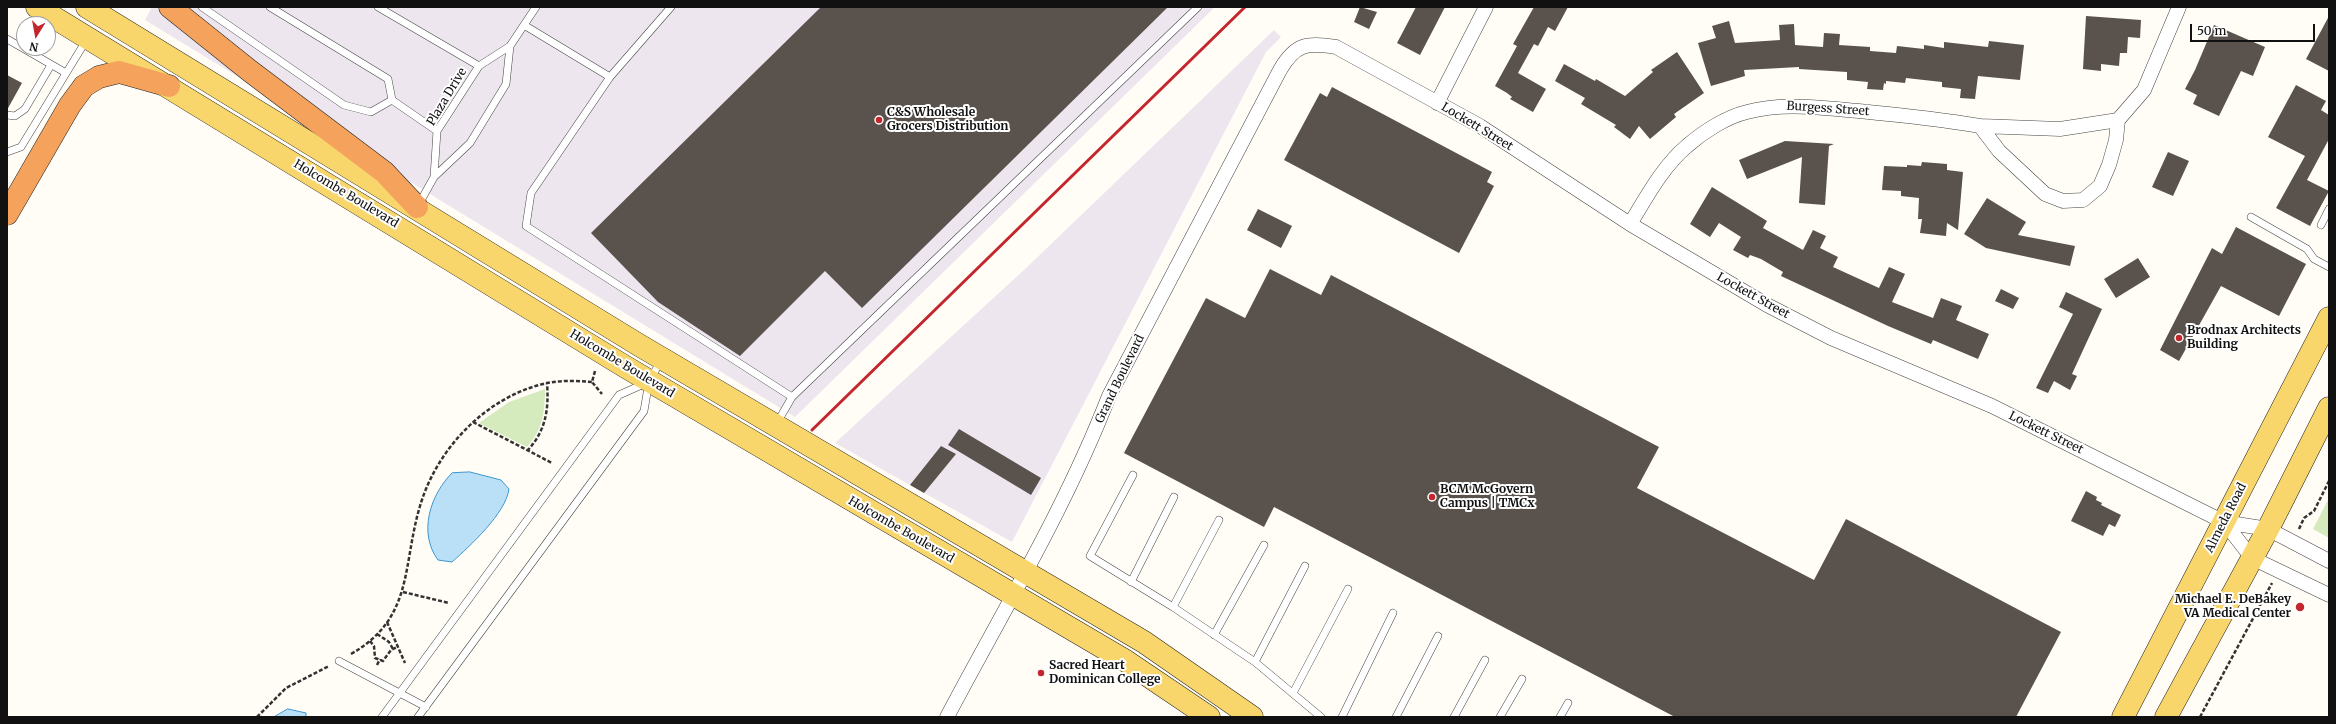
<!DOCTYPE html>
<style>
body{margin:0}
#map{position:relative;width:2336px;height:724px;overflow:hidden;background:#fffdf5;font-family:Merriweather,serif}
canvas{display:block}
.frame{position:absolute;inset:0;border:8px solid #111;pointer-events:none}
.north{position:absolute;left:16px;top:16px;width:40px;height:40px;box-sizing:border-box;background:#fff;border:1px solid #a0a0a0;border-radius:50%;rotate:191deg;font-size:11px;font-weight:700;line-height:16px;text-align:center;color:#111}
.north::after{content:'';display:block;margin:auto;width:14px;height:18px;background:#c4262e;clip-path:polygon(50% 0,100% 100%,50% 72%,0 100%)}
.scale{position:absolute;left:2190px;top:24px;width:125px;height:18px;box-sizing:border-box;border:2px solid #111;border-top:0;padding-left:5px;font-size:12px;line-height:14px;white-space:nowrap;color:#111;-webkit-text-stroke:3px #fff;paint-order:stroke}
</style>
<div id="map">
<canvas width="2336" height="724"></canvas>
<div class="frame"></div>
<div class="north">N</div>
<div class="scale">50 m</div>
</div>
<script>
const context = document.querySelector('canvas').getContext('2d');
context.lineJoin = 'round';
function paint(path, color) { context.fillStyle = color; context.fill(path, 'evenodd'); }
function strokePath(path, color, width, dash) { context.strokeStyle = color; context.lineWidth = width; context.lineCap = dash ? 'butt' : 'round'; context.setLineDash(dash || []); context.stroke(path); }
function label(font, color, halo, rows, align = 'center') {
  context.font = font + ' Merriweather,serif'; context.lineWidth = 4; context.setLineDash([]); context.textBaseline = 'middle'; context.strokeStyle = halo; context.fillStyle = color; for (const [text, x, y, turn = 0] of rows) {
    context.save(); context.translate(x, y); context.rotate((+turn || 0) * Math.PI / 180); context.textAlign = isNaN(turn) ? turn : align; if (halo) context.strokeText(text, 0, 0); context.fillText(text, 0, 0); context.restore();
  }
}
paint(new Path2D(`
 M152 7H1215L795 417 145 20Z
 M1274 30 1281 37 1266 52 1012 542 835 443 1024 270Z`), '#eee6ef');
paint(new Path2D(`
 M545 389C545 412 543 429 527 447L479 423 509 402Z
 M2329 498V538L2313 529Z`), '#d5ebbd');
const water = new Path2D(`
 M470 472 501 480 509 489C506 513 470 546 452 562L438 560C418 533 430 495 452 473Z
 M288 709 306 713V717H274Z`);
paint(water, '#b9e0f7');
strokePath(water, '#3f96cf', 1);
paint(new Path2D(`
 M821 7H1168L862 308 825 271 740 356 658 302 591 233Z
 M1360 7 1377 12 1369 29 1354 22Z
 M1416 7H1445L1420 55 1397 43Z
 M1534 7H1568L1555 31 1548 27 1538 46 1534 44 1518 73 1546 89 1533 112 1510 99 1512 97 1507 93 1495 86 1517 46 1513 44Z
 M2086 16 2141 20 2140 38 2128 37 2127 53H2120L2119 66 2101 64V71L2083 69Z
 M2329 16V71L2306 59Z
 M1729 21 1735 43 1780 40 1779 25 1794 24 1795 45 1823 47 1824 33 1840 34 1839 45 1870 47V51L1896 53 1897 46 1924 49V45L1944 48V42L1988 47 1989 41 2024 45 2020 80 1978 76 1975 99 1960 98 1961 89 1942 87V82L1906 78 1905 83 1886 81V84L1884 83 1883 90 1867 89 1868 82 1847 80V72L1799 69V67L1744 70 1745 76 1711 86 1698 43 1716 38 1712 26Z
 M2214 25 2265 47 2253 76 2241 71 2219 116 2193 104 2197 95 2185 89 2195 70Z
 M1677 52 1704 93 1674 114 1676 117 1650 139 1639 126 1630 139 1614 127 1616 125 1581 104 1585 98 1555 81 1564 64 1595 81 1596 79 1625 96 1653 72 1651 70Z
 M7 75 22 83 7 110Z
 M2296 85 2326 101 2321 110 2329 115V139L2307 180 2329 191 2310 226 2276 208 2305 156 2268 137Z
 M1332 87 1492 172 1487 182 1494 186 1459 253 1284 160 1320 93 1327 97Z
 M1785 141 1834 144 1829 146 1825 205 1799 203 1802 157 1747 179 1739 160Z
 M2168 152 2189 161 2173 196 2152 187Z
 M1922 162 1947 164V170L1963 172 1958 230 1947 223 1946 236 1920 233 1922 219H1918L1919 198 1901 196V191L1882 190 1884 166 1907 167V165L1921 166Z
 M1712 187 1767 221 1763 228 1803 250 1813 230 1826 236 1820 248 1838 257 1833 267 1879 288 1889 267 1905 274 1892 302 1933 318 1941 298 1962 306 1956 320 1989 334 1978 359 1933 340 1931 344 1888 326 1781 276 1783 272 1761 259 1750 255 1748 258 1733 250 1741 237 1719 223 1710 237 1690 224Z
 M1987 198 2026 222 2018 235 2075 246 2070 266 1986 248 1964 234Z
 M1258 209 1292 226 1281 248 1247 230Z
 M2236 227 2306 264 2279 316 2221 286 2179 361 2160 350 2212 248 2222 254Z
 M2138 258 2150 277 2116 298 2104 279Z
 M1270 269 1321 295 1331 275 1659 447 1637 488 1814 580 1846 519 2061 632 2016 717H1675L1274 507 1264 527 1124 453 1206 298 1245 318Z
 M2001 289 2019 298 2013 309 1995 301Z
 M2066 292 2102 309 2072 374 2077 376 2070 390 2054 381 2048 393 2036 388 2073 314 2059 307Z
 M959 429 1041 478 1031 495 948 445Z
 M941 446 956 454 924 493 910 485Z
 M2086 491 2097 497 2096 500 2102 503 2101 505 2121 515 2115 527 2109 524 2103 536 2071 521Z`), '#5a524d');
const service = new Path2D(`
 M202 7 344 105 371 112 392 100
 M270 7 388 79 392 100 437 131
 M378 7 479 66
 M524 25 610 77 531 193 526 226 792 397 777 423
 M7 39 66 73
 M610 77 671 7
 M7 115 15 116 25 109 51 65
 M7 152 21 147 87 39
 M434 177 437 131 479 66 510 46 536 7
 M419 204 434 177 470 143 506 84 510 46
 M2251 217 2307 249 2314 259 2329 267
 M2321 225 2329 209
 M792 397 1198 7
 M1133 475 1090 556 1173 607 1255 662 1321 717
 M1131 582 1174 497
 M1173 607 1219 520
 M1214 635 1264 545
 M339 661 426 707
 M1255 662 1305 566
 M1293 693 1348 589
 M382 717 619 395 646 383
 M418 717 644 411 649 381 661 361
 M1342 717 1393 613
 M1396 717 1438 636
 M1454 717 1485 660
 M1500 717 1522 679
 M1560 717 1568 703`);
const minor = new Path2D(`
 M1437 103 1486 7
 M1980 126 2060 129 2118 120
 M1630 224C1646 198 1663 166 1687 146 1703 132 1726 117 1747 112 1784 102 1822 108 1859 111 1900 115 1939 119 1980 126L1999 151 2045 194 2063 201 2083 200 2100 186 2109 165 2116 140 2118 120 2144 90 2179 7
 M2224 522 2252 558 2329 595
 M947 717C1003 611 1066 507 1109 396L1280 70C1295 44 1307 42 1336 47L1480 126 1630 224 1767 305 1831 338 1992 406 2224 522 2268 529 2329 561`);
const primary = new Path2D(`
 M37 7 624 366 1126 661 1209 717
 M87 7 639 345 1144 642 1252 717
 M2123 717 2329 318
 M2166 717 2268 529 2329 408`);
const motorway = new Path2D(`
 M170 7 250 71 384 172 417 207
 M7 214 70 105 84 86 99 77 119 72 169 86`);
strokePath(service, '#444', 8);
strokePath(minor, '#444', 15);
strokePath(primary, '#222', 23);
strokePath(motorway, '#222', 23);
strokePath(new Path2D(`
 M595 371 592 382 602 394
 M473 422 552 463
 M527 451C546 431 549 409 547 383
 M2299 529 2304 518 2314 511 2329 481
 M403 592 449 603
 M387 622 405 663
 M377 634 389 642 393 649
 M370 641 374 646 375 658 383 661 391 650 397 647
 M351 654C414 618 402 566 420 506 437 448 487 396 547 383 562 380 578 381 592 382
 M377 665 380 659
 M257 717 286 688 329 666
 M2200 717 2272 583`), '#333', 2.5, [4, 2]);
strokePath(service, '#fff', 7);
strokePath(minor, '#fff', 14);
strokePath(primary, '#f9d66b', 22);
strokePath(motorway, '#f5a25d', 22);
strokePath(new Path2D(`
 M812 430 1245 7`), '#c4262e', 3);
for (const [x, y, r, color] of [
 [879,120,4,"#c4262e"],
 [2179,338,4,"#c4262e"],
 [1432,497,4,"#c4262e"],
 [2300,607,5,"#c4262e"],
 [1041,673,4,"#c4262e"]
]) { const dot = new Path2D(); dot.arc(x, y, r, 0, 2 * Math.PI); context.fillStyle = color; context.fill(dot); strokePath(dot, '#fff', 1.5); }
label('12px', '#111', '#fff', [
 ["Plaza Drive",447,97,-59],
 ["Burgess Street",1828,109,4],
 ["Lockett Street",1477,127,31],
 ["Holcombe Boulevard",346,194,31],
 ["Lockett Street",1753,296,29],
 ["Holcombe Boulevard",622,364,31],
 ["Grand Boulevard",1120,379,-64],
 ["Lockett Street",2046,433,26],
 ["Almeda Road",2226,518,-63],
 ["Holcombe Boulevard",901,530,30]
]);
label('bold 12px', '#111', '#fff', [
 ["C&S Wholesale",887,113],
 ["Grocers Distribution",887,127],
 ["Brodnax Architects",2187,331],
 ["Building",2187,345],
 ["BCM McGovern",1440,490],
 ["Campus | TMCx",1440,504],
 ["Michael E. DeBakey",2291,600,"right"],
 ["VA Medical Center",2291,614,"right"],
 ["Sacred Heart",1049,666],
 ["Dominican College",1049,680]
], 'left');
</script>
